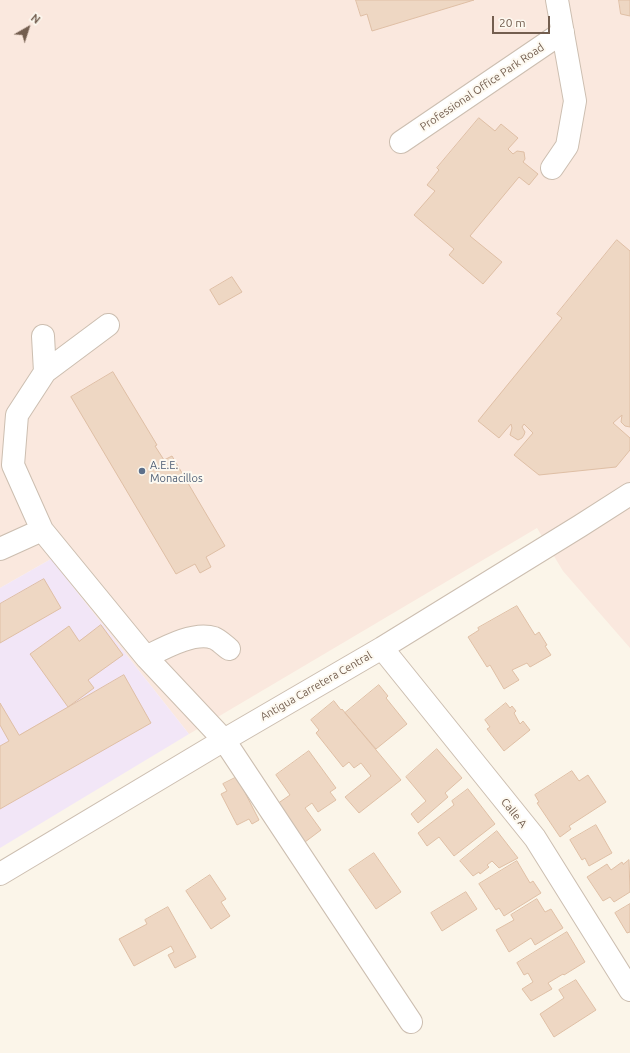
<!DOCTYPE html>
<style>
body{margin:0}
#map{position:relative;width:630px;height:1053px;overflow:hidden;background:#fbf5e9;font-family:Ubuntu,sans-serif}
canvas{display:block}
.north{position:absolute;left:8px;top:8px;width:40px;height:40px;-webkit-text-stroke:3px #fdf9f0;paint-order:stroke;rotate:39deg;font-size:11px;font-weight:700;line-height:16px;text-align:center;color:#735e4f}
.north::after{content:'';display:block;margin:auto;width:14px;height:18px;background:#735e4f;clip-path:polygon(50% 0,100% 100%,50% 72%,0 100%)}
.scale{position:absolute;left:492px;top:16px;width:58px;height:18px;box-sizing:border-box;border:2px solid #735e4f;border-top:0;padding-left:5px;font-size:12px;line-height:14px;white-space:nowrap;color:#735e4f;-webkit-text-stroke:3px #fdf9f0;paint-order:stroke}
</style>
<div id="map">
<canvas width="630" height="1053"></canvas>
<div class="north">N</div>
<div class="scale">20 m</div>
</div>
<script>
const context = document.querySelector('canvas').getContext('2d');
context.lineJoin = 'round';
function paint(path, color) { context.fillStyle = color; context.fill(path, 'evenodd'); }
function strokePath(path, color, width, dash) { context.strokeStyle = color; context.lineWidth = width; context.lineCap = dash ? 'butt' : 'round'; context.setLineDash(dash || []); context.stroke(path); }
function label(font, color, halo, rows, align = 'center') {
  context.font = font + ' Ubuntu,sans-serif'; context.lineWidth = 4; context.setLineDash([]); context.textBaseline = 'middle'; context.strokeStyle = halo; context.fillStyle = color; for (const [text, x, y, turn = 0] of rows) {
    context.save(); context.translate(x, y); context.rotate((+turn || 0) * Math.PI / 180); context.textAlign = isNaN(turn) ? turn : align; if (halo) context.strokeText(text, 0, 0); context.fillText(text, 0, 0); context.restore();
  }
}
paint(new Path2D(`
 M0 0H630V648L563 571 537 528 189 734 51 559 0 588Z`), '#fae8de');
paint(new Path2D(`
 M51 559 189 734 0 848V588Z`), '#f2e6f7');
const building = new Path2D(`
 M356 0H474L372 31 367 14 361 16Z
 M619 0H630V16L621 14Z
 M479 118 495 131 501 124 518 138 508 149 513 154 517 151 524 152 525 159 523 162 538 174 529 185 519 177 470 236 502 262 483 284 449 255 454 249 414 215 435 191 427 185 439 170 437 168Z
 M617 240 630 251V427L625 426 621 422 622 415 613 423 630 438V450L616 467 539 475 514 455 533 433 524 424 522 427 525 432 524 435 522 438 518 440 510 435 512 428 511 424 499 438 478 421 562 318 557 314Z
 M232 277 242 292 219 305 210 290Z
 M113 372 157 445 155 446 164 460 172 456 225 546 206 557 211 567 200 573 195 564 176 574 71 397Z
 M44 579 61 608 0 643V604Z
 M517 606 535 635 539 632 547 645 545 646 551 655 530 667 527 663 512 670 519 680 504 689 490 665 487 667 468 637 479 630 478 628Z
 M101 625 123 655 88 680 94 688 68 707 30 654 69 626 79 641Z
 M124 675 151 723 0 809V746L9 741 0 725V703L19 735Z
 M379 685 388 696 386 698 407 724 376 749 345 713Z
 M334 701 341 710 342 709 401 780 359 813 345 797 371 776 361 763 354 768 349 762 343 767 316 733 319 730 311 720Z
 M506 703 510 708 512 706 516 711 514 713 520 724 523 721 530 730 504 751 487 729 490 727 485 720Z
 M437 749 462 778 445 793 448 797 418 823 411 814 426 801 406 777Z
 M309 751 336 788 330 792 336 800 318 812 312 803 305 808 321 830 305 842 277 804 290 795 276 775Z
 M572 771 579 781 588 775 606 802 569 826 571 829 560 837 537 803 539 802 535 795Z
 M237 777 257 816 259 820 252 824 249 819 237 825 221 794 227 791 223 784Z
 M468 789 495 824 454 856 439 837 427 846 418 833 454 805 452 801Z
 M596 825 612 853 589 866 585 858 582 860 570 840Z
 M497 831 518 858 499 868 492 861 487 865 489 867 480 874 479 872 473 876 460 861Z
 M374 853 401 892 376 909 349 870Z
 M629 860 630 892 614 902 610 897 603 901 587 877 607 864 611 870 622 862 623 864Z
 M517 861 530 883 533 881 541 893 504 916 499 908 496 910 479 884Z
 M210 875 226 899 221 902 230 916 211 929 186 891Z
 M466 892 477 909 442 931 431 913Z
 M537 899 545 912 551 909 563 928 535 945 531 938 509 952 496 930 514 920 511 915Z
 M630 904V932L627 933 615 913Z
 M168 907 196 957 175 968 168 955 174 952 171 946 134 966 119 939 147 924 145 920Z
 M567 932 585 962 564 975 563 974 548 983 552 989 531 1001 522 989 533 982 528 973 524 975 517 963Z
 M576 980 596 1010 554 1037 540 1014 564 998 559 990Z`);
paint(building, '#eed7c3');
strokePath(building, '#dfbfa5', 1);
const minor = new Path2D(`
 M401 142 563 32
 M552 168 567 146 575 101 557 0
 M108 325 45 372 17 415 13 465 42 530 146 657 224 740 411 1022
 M43 336 45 372
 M0 549 42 530
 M382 648 535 838 630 990
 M146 657C164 648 194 631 214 638 219 640 225 646 229 649
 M0 874 224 740 382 648 580 526 630 494`);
strokePath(minor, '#ccbeb0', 24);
strokePath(minor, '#fff', 22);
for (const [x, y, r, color] of [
 [142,471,4,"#5c6f8a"]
]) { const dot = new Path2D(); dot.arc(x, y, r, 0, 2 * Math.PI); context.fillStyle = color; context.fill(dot); strokePath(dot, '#fdf9f0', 1.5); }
label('11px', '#735e4f', '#fdf9f0', [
 ["Professional Office Park Road",482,87,-34],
 ["Antigua Carretera Central",316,686,-30],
 ["Calle A",514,813,51]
]);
label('11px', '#4e5e75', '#fdf9f0', [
 ["A.E.E.",150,465],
 ["Monacillos",150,478]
], 'left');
</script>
